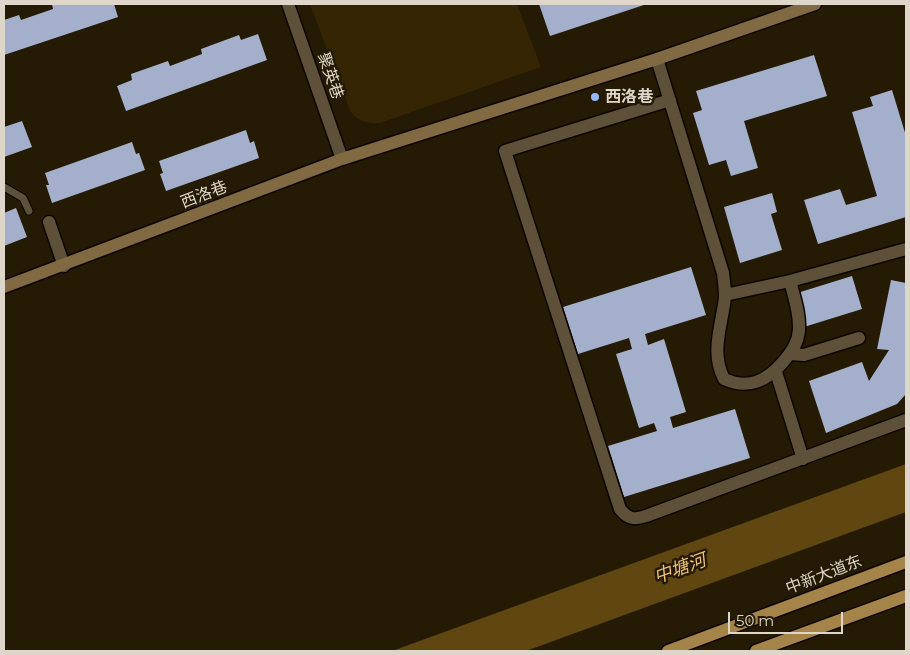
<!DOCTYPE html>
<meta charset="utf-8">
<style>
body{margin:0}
#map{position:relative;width:910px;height:655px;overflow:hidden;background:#251a04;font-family:Montserrat,sans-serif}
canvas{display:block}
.frame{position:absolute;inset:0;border:5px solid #ded7c9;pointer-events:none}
.scale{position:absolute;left:728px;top:612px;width:115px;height:22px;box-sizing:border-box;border:2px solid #ded7c9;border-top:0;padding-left:6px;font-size:15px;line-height:18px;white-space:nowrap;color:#ded7c9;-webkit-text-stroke:4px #251a04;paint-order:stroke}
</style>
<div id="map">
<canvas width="910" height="655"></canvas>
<div class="frame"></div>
<div class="scale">50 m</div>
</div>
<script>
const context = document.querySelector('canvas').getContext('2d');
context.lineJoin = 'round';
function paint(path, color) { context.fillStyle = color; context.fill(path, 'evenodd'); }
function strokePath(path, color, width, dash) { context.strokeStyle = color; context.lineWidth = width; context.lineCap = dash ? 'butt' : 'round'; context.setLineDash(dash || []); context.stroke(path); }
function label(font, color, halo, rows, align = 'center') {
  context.font = font + ' Montserrat,"Noto Sans SC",sans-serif'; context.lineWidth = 5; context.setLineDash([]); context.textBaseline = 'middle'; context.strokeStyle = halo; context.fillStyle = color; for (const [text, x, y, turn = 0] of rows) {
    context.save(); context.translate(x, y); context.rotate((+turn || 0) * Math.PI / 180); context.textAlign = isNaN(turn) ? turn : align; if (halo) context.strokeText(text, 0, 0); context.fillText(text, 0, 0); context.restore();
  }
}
paint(new Path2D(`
 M310 4H517L541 67 380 123C367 124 358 121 350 111Z`), '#352504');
paint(new Path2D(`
 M906 464V512L526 651H392Z`), '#604610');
paint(new Path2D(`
 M52 4H114L118 17 4 55V20L19 15 21 20 53 9Z
 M539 4H647L550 36Z
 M258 34 267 60 126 111 117 86 132 80 131 74 168 61 170 66 202 54 201 49 239 35 241 40Z
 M814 55 827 96 744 121 758 168 731 176 726 160 709 165 693 113 702 110 696 91Z
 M892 90 906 136V217L818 244 804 200 840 189 846 205 877 196 852 112 873 106 870 97Z
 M22 121 32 147 4 157V127Z
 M246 130 250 143 254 141 259 158 166 191 160 174 163 173 159 161Z
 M132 142 136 154 139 153 145 170 52 203 46 185H49L45 173Z
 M772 193 777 212 771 214 782 250 740 263 724 207Z
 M16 208 27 237 4 246V213Z
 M691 267 706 315 645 334 648 345 664 339 686 412 670 417 673 428 735 409 750 458 624 497 608 446 657 431 654 423 639 428 616 354 632 349 629 338 578 354 563 307Z
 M852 276 862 309 804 327 794 294Z
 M891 280 906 283V394L897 404 826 433 809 381 862 362 869 381 889 350 877 349Z`), '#a4b0cb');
const lane = new Path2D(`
 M4 187 23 198 29 211`);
const street = new Path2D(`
 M288 4 342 159
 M657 59 723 273C724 281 725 289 725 297 722 325 710 352 724 379 749 390 767 381 784 361 792 351 798 343 799 330 800 313 794 297 790 281
 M670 100 505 151 620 509C628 519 634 520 646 516L906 420
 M49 222 64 266
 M725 295 790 281 906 249
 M790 354 804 355 859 338
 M776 372 803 459`);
const secondary = new Path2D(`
 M4 287 342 159 657 59 815 4`);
const primary = new Path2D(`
 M668 651 906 562
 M756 651 906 596`);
strokePath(lane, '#0e0500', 9);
strokePath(street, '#0e0500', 15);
strokePath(secondary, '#0e0500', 15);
strokePath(primary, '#0e0500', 15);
strokePath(lane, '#5e5139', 7);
strokePath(street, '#5e5139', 12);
strokePath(secondary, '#816a41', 12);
strokePath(primary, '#a48449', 12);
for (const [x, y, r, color] of [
 [595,97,5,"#96b6fd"]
]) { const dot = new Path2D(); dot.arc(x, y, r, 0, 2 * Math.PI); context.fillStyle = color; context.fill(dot); strokePath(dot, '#251a04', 2); }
label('16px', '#ded7c9', '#251a04', [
 ["聚英巷",330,76,71],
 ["西洛巷",204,195,-21],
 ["中新大道东",824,575,-21]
]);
label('bold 16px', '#ded7c9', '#251a04', [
 ["西洛巷",605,97]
], 'left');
label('italic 18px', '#ecc275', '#251a04', [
 ["中塘河",680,569,-20]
]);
</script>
